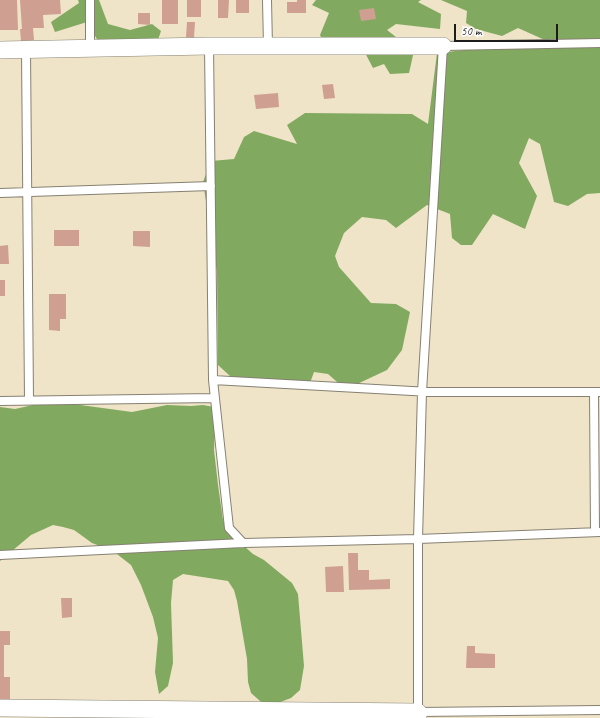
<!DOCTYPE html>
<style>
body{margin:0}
#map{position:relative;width:600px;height:718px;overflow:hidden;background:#efe4c8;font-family:Caveat,sans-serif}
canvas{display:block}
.scale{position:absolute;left:454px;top:24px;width:104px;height:18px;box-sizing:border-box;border:2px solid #1c1c1c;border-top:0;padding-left:5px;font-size:12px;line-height:14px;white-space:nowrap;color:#1c1c1c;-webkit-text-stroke:3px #fff;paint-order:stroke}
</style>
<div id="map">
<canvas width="600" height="718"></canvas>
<div class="scale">50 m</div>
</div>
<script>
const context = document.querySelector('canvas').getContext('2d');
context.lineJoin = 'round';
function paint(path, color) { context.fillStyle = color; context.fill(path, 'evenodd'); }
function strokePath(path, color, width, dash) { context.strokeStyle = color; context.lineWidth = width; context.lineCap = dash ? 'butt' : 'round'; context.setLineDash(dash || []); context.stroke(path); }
paint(new Path2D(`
 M78 0H99L108 24 130 30 152 24 161 31 157 43 98 41 87 22 55 32 51 22 79 3Z
 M316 0H421L418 2 441 14 440 29 396 24 387 30 414 51 409 73 390 74 384 64 373 68 363 49 341 37 325 45 320 35 329 13 312 5Z
 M441 0H600V193L587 194 568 206 554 202 540 144 529 138 519 163 537 196 525 229 493 214 472 245H461L452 238 450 214 427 205 396 228 386 220 362 217 344 233 335 256 339 267 371 303 396 304 410 312 402 350 387 370 355 385 344 388 328 374 314 372 310 383 288 389 230 376 218 365 217 272 203 182 211 161 234 159 244 137 254 131 297 144 287 125 305 113 412 114 428 124 437 53 547 41 518 28 502 36 476 29 466 23 467 11Z
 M51 401 132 412 167 405 191 406 203 405 214 407 215 426 214 450 218 485 223 520 227 531 253 554 264 560 292 583 298 594 304 666 300 690 291 698 270 706 260 701 251 693 248 682 247 659 237 601 234 590 228 581 183 574 173 580 171 603 173 663 168 686 159 694 155 672 158 638 153 617 141 585 131 565 113 551 92 543 74 530 63 527 53 525 31 535 0 561V407L15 409Z`), '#81aa60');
paint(new Path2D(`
 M0 0H17L18 30H0Z
 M20 0H60L61 14 43 15 44 28H33L34 40 21 41 20 29H22Z
 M162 0H178V24H162Z
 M187 0H201V17H187Z
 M218 0H229L228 18H218Z
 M236 0H249V13H236Z
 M297 0H306V13H287V2H297Z
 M374 8 376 19 361 21 359 10Z
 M138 13H150V25L138 24Z
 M187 22H195L194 38 186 37Z
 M333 84 335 98 324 99 322 85Z
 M278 93 279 107 256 109 254 95Z
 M54 230H79V246H54Z
 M133 231H150V247L133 246Z
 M8 245 9 264H0V246Z
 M0 280H5V296H0Z
 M49 294H66V319H60V331L49 330Z
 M348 553H358V570H369V580L390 579V589L349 590Z
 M343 566 344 592H326L325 567Z
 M61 598H72V617L62 618Z
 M0 631H10V645H4V677H10V699H0Z
 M467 646H475V653L495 654V668H466Z`), '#cf9f92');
const service = new Path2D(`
 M267 0 268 46
 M600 43 443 46 422 392 418 539V712L600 710
 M209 46 213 380 229 528 243 543
 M90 48V0
 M26 50 29 400
 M0 193 211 186
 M213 380 430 392H600
 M594 392 595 532
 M0 401 214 398
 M0 555 243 543 418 539 600 532`);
const minor = new Path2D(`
 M0 50 209 46H443
 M0 708 418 712V718`);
strokePath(service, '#868072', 10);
strokePath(minor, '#868072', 18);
strokePath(service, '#fff', 8);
strokePath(minor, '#fff', 17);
</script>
